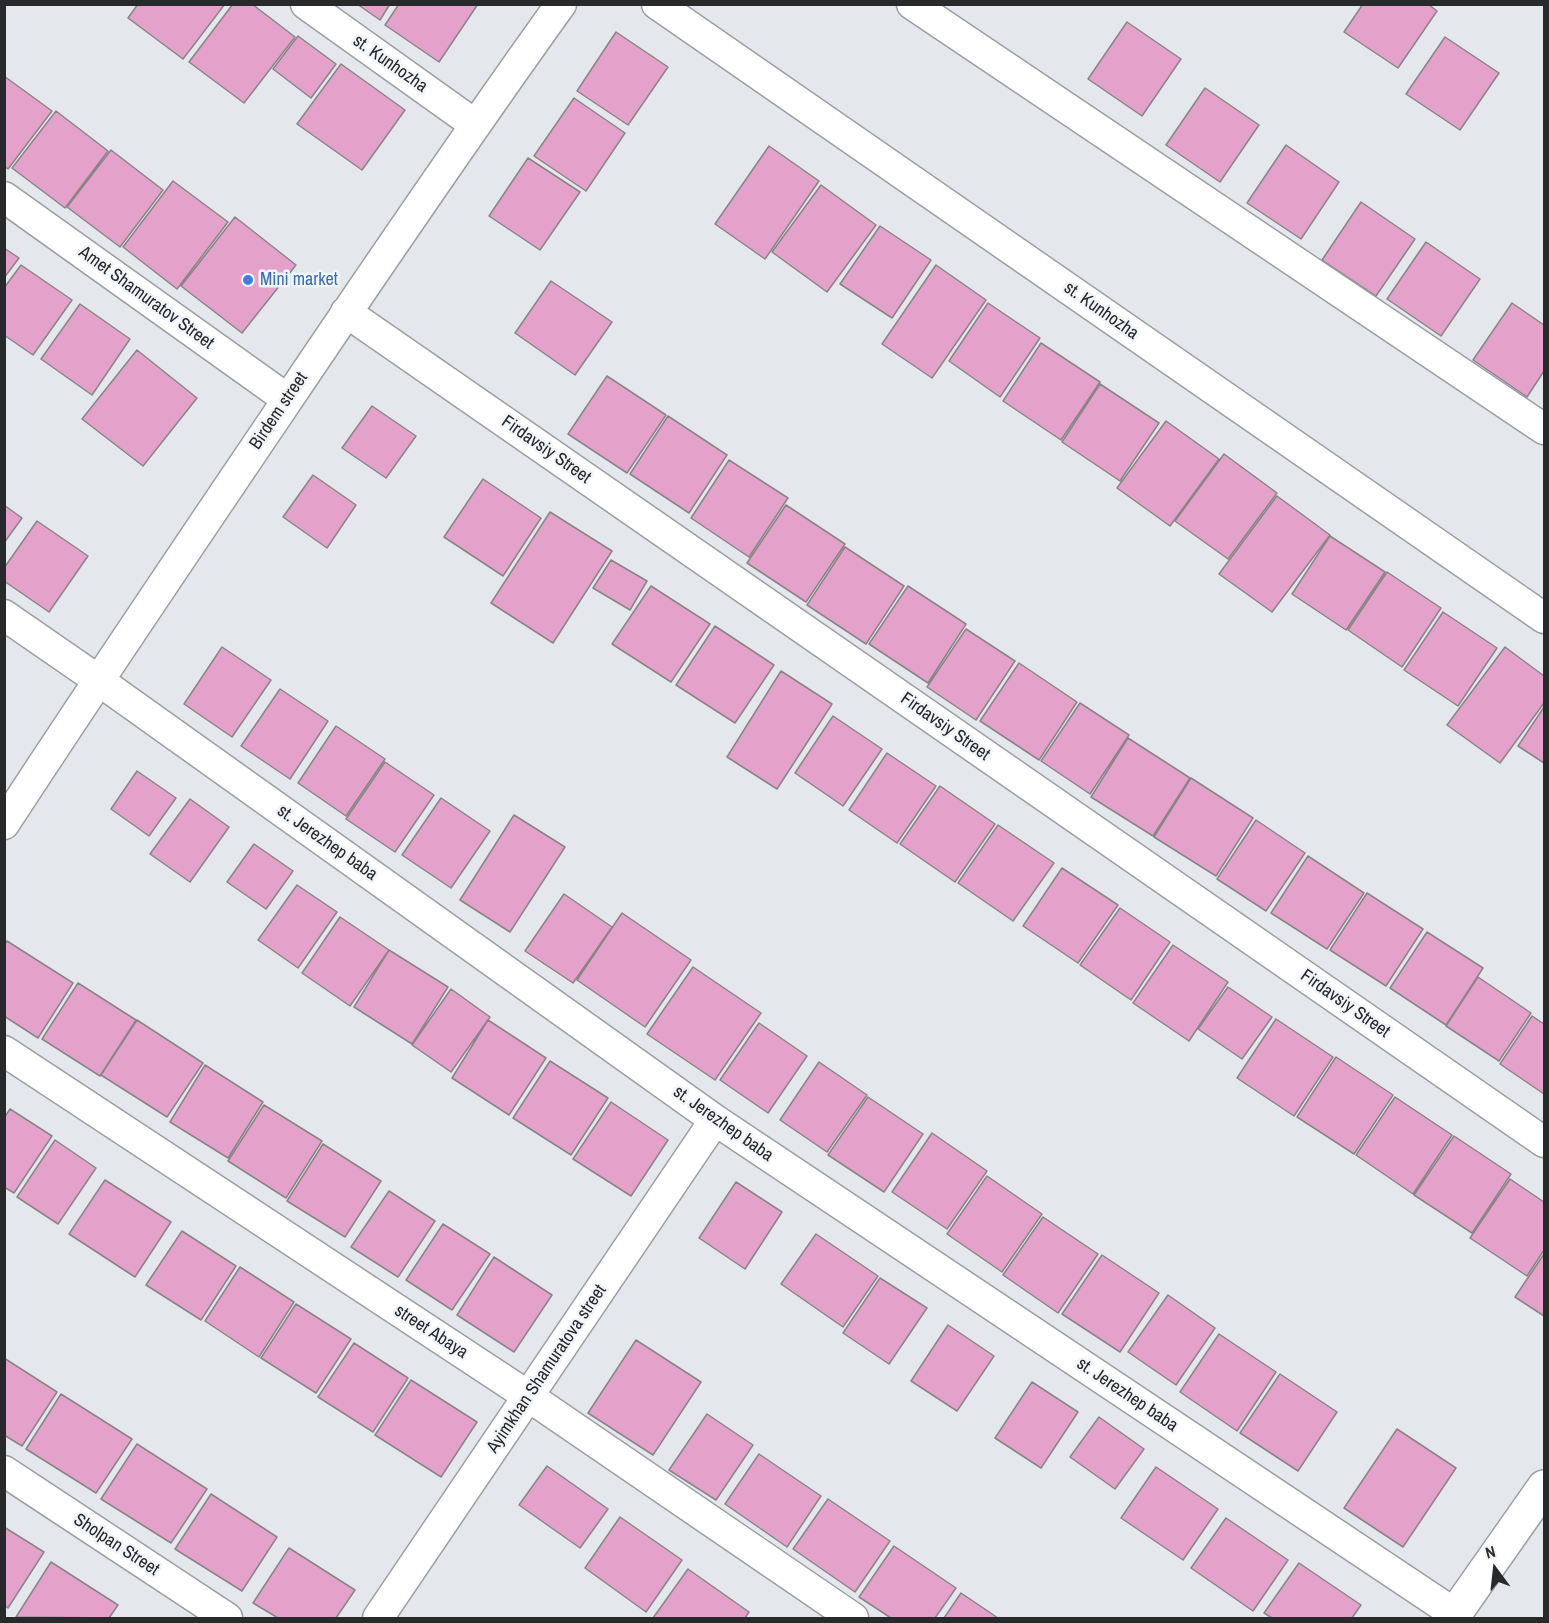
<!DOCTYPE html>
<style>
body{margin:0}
#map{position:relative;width:1549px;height:1623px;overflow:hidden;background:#e4e7ec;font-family:"Archivo Narrow",sans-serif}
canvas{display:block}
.frame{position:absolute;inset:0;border:6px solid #28292b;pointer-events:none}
.north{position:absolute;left:1465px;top:1539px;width:60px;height:60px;-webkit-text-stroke:4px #f1f5f9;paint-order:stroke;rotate:345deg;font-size:16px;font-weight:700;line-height:24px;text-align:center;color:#28292b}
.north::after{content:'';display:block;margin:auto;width:21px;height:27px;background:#28292b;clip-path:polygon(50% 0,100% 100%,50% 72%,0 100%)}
</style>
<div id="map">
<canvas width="1549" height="1623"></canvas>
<div class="frame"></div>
<div class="north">N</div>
</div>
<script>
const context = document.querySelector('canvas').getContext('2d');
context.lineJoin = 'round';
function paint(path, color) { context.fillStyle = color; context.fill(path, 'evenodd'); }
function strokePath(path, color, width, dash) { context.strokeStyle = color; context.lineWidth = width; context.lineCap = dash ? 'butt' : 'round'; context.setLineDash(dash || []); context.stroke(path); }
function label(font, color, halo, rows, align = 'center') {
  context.font = font + ' "Archivo Narrow",sans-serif'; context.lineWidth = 5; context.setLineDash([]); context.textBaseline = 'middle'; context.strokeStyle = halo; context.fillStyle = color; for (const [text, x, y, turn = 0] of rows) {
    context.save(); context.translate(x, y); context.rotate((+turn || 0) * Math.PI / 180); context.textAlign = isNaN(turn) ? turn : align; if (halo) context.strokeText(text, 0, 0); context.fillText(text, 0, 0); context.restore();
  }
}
const building = new Path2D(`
 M138 4H225L183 59 128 18Z
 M233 4H252L295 37 244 103 189 62Z
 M357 4H390L380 20Z
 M399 4H478L439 62 385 25Z
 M1363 4H1428L1437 11 1398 68 1344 32Z
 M1127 22 1181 59 1142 116 1088 79Z
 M616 32 668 67 628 125 577 91Z
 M298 36 336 64 311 98 273 69Z
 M1445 37 1499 73 1460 130 1406 94Z
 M341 64 405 110 362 170 297 124Z
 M4 76 52 111 8 169 4 166Z
 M1205 88 1259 125 1220 182 1166 145Z
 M574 98 625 133 586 191 534 156Z
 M56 111 108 151 65 208 12 168Z
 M1286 145 1339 182 1301 239 1247 203Z
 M769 146 819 181 765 259 715 224Z
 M111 150 163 190 120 247 67 207Z
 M528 158 580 192 540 250 489 216Z
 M173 181 228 222 177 289 123 247Z
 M821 185 876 225 827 292 772 252Z
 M1361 202 1415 239 1376 296 1322 260Z
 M235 217 296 265 242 333 181 286Z
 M880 226 931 260 892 318 840 284Z
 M1426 242 1480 279 1441 336 1387 299Z
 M4 248 19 258 4 278Z
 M21 265 72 300 33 355 4 335V288Z
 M936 265 986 300 932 378 882 344Z
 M551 281 612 322 575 375 515 333Z
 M988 303 1040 338 1000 397 949 361Z
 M1512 303 1544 325V371L1527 397 1473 360Z
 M80 304 130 339 92 395 41 359Z
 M1041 343 1100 382 1061 440 1003 401Z
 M137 350 197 398 143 466 82 419Z
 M607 376 666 415 627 473 568 434Z
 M1100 384 1159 423 1120 481 1062 442Z
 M372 406 416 436 386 478 342 448Z
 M668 416 727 455 689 513 630 474Z
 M1166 421 1219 459 1170 526 1117 488Z
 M1224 454 1277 493 1228 559 1175 521Z
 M729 460 788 498 749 557 691 518Z
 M313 475 356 505 327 548 283 517Z
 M483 479 541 518 503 576 444 537Z
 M1277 496 1330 535 1272 612 1219 574Z
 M4 505 22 518 4 543Z
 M786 505 845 544 806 602 747 563Z
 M550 512 612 551 553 643 491 603Z
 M37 521 88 556 49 612 4 581V568Z
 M1330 536 1385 572 1346 630 1292 594Z
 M845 547 904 586 866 644 807 605Z
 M611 560 647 581 630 610 593 588Z
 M1387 572 1441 608 1402 667 1348 630Z
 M651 586 710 624 671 682 612 644Z
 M908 586 966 624 928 683 869 644Z
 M1443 612 1497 648 1458 706 1404 670Z
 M715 626 774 665 735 723 676 685Z
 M966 629 1015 661 976 720 927 687Z
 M222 647 271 680 232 737 184 704Z
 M1505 647 1544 676V703L1500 763 1447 725Z
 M1019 663 1077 702 1039 760 980 721Z
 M781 671 832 704 777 789 727 757Z
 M280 689 328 721 290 779 241 746Z
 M1080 703 1129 735 1090 794 1041 761Z
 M1544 707V763L1518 746Z
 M833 716 882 749 843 806 795 773Z
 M336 726 385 759 346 816 298 783Z
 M1128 738 1190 778 1153 836 1091 797Z
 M887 753 936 786 897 843 849 810Z
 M385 762 434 795 395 852 346 819Z
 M137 771 176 798 149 836 111 809Z
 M1191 778 1253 818 1216 876 1154 837Z
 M940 786 995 824 955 882 900 844Z
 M441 798 490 831 451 888 402 855Z
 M190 799 229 827 190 882 150 854Z
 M514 815 565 847 510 932 460 900Z
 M1256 820 1305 853 1266 911 1217 879Z
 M998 825 1054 863 1013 921 958 883Z
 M254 844 293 871 266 909 227 882Z
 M1308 856 1364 893 1327 949 1271 913Z
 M1062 868 1118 905 1078 963 1023 926Z
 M297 885 337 912 298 968 258 940Z
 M1367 893 1423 929 1386 986 1330 950Z
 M564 894 612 927 573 983 525 951Z
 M1120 908 1170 942 1131 1000 1080 965Z
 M622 913 691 960 645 1027 577 980Z
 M340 917 389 950 350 1006 302 973Z
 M1427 932 1483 968 1446 1025 1390 988Z
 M7 941 73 983 38 1038 4 1016V945Z
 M1173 945 1228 982 1189 1041 1133 1003Z
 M389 950 448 987 412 1044 354 1007Z
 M693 967 761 1013 715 1080 647 1034Z
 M1478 977 1531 1013 1499 1061 1446 1026Z
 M78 983 136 1020 100 1076 42 1039Z
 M1228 987 1272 1017 1242 1059 1198 1029Z
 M451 989 490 1017 451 1072 412 1045Z
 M1532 1016 1544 1024V1094L1500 1064Z
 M1276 1019 1333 1057 1294 1116 1237 1078Z
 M137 1020 203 1063 167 1117 101 1075Z
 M488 1020 546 1058 509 1115 452 1078Z
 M759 1023 807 1056 768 1113 720 1080Z
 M1336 1057 1393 1095 1354 1154 1297 1117Z
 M550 1061 608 1098 571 1155 513 1118Z
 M819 1062 867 1095 827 1152 780 1120Z
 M205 1065 263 1102 228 1158 170 1122Z
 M868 1097 923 1134 884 1192 828 1155Z
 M1395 1097 1452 1135 1413 1194 1356 1155Z
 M611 1102 668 1140 631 1196 573 1159Z
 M264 1105 322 1141 286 1198 228 1161Z
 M10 1109 52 1136 14 1193 4 1187V1118Z
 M932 1133 987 1171 947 1229 892 1192Z
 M1454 1136 1511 1174 1472 1233 1414 1195Z
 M55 1140 96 1168 58 1224 17 1197Z
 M323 1144 381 1181 345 1237 287 1201Z
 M987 1176 1042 1214 1002 1272 947 1234Z
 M1510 1179 1544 1202V1250L1527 1276 1470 1238Z
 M105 1180 171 1222 135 1277 69 1234Z
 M736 1182 782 1212 745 1269 699 1238Z
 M389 1191 435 1221 398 1277 351 1247Z
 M1043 1217 1098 1254 1058 1313 1003 1275Z
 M443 1224 490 1254 452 1310 406 1280Z
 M182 1231 236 1266 201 1320 146 1285Z
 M816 1234 878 1276 843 1327 781 1284Z
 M1544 1254V1316L1515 1297Z
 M1102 1255 1159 1293 1120 1352 1062 1314Z
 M494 1257 552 1295 514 1352 457 1315Z
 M240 1267 294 1302 259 1357 205 1321Z
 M880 1278 927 1308 889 1364 843 1333Z
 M1168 1295 1215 1328 1176 1385 1128 1352Z
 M296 1304 351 1339 316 1393 261 1358Z
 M948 1325 994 1356 957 1411 911 1381Z
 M1219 1334 1276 1372 1237 1431 1180 1392Z
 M636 1340 701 1382 653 1455 588 1413Z
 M354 1343 408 1378 373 1432 318 1397Z
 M4 1358 57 1392 22 1446 4 1435Z
 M1280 1374 1337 1412 1298 1471 1240 1433Z
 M411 1380 477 1422 441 1477 375 1435Z
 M1032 1382 1078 1412 1041 1468 995 1438Z
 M61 1394 132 1439 96 1493 26 1449Z
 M707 1414 753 1445 716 1500 669 1470Z
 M1099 1417 1144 1449 1115 1489 1070 1457Z
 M1397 1429 1456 1468 1403 1547 1344 1508Z
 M137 1444 207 1489 171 1543 101 1499Z
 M759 1454 821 1496 787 1547 725 1504Z
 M547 1466 608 1509 580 1548 519 1505Z
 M1156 1467 1218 1509 1183 1560 1121 1518Z
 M211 1494 277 1537 242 1591 175 1549Z
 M828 1499 890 1541 855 1592 793 1549Z
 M620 1517 682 1560 646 1612 585 1568Z
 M1226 1518 1288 1560 1253 1611 1191 1568Z
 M4 1527 44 1552 8 1608 4 1605Z
 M894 1546 956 1588 935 1618H891L859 1597Z
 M289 1548 355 1590 336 1618H278L253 1603Z
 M51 1562 118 1605 109 1618 16 1617Z
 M1299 1563 1361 1605 1352 1618H1272L1264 1613Z
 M688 1569 749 1612 745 1618H653Z
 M961 1593 998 1618H944Z`);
paint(building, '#e4a1c9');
strokePath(building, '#898587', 1.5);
const minor = new Path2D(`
 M306 4 474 124
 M657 4 1544 618
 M912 4 1544 429
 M4 197 287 399
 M346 312 1544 1142
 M4 615 98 680 715 1120 1455 1614
 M4 824C94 686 186 550 278 414 371 276 464 139 561 4
 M4 1051 528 1396 853 1618
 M4 1471 227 1618
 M378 1618 715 1120`);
const tertiary = new Path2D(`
 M1452 1618 1544 1487`);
strokePath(minor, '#9b9ea2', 33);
strokePath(tertiary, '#9b9ea2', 36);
strokePath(minor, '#fff', 30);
strokePath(tertiary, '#fff', 33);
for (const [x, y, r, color] of [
 [248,280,6,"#3f7fe0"]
]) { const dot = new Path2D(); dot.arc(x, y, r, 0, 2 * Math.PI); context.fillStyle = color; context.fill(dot); strokePath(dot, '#f1f5f9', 2); }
label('18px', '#28292b', '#f1f5f9', [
 ["st. Kunhozha",390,64,35],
 ["Amet Shamuratov Street",146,298,36],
 ["st. Kunhozha",1101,311,35],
 ["Birdem street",279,411,-56],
 ["Firdavsiy Street",546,450,35],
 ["Firdavsiy Street",945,727,35],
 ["st. Jerezhep baba",327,843,35],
 ["Firdavsiy Street",1345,1004,35],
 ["st. Jerezhep baba",723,1124,35],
 ["street Abaya",431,1332,33],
 ["Ayimkhan Shamuratova street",547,1369,-56],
 ["st. Jerezhep baba",1127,1395,34],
 ["Sholpan Street",116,1545,33]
]);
label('18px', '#366cbe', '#f1f5f9', [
 ["Mini market",260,280]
], 'left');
</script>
